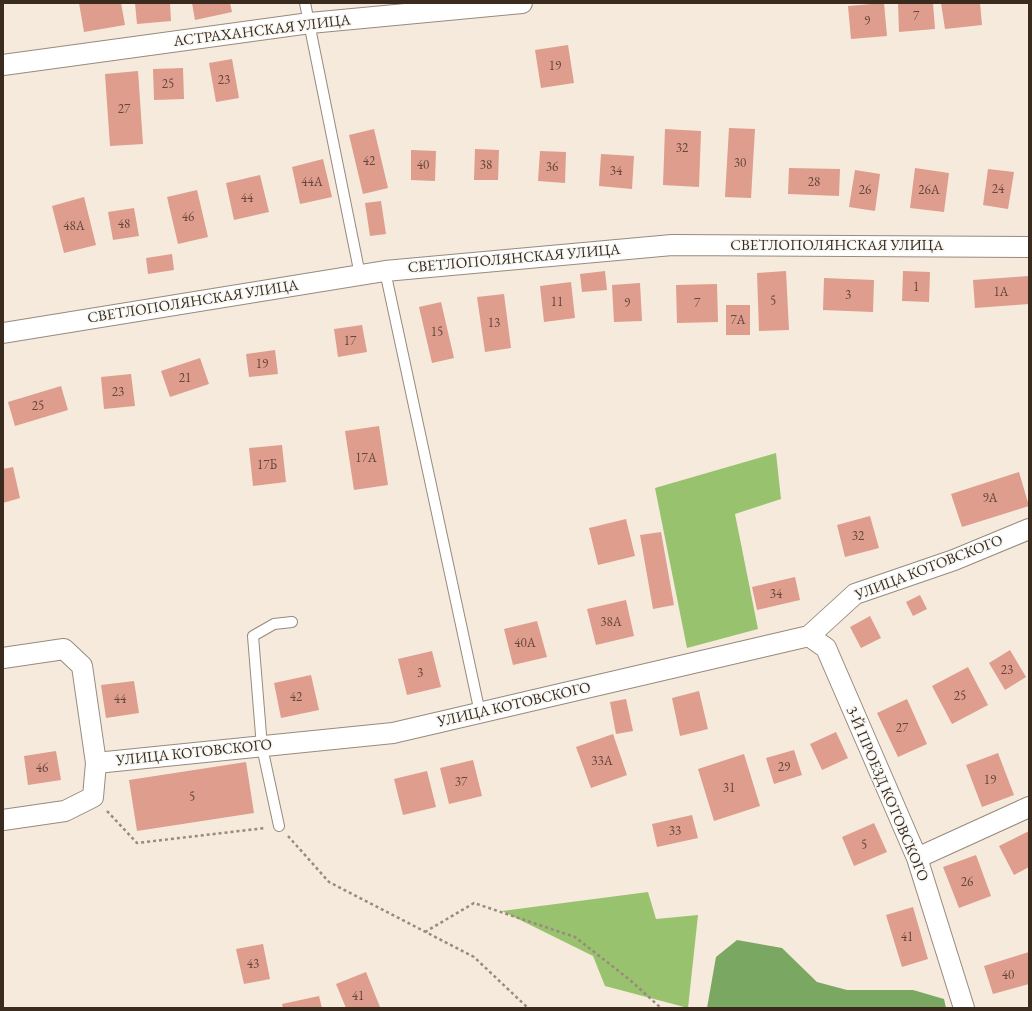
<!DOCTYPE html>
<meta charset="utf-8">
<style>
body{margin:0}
#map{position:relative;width:1032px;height:1011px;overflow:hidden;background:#f5eadc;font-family:"EB Garamond",serif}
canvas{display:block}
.frame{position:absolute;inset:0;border:4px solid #3b2a1e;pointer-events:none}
</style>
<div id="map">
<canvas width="1032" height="1011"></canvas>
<div class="frame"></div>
</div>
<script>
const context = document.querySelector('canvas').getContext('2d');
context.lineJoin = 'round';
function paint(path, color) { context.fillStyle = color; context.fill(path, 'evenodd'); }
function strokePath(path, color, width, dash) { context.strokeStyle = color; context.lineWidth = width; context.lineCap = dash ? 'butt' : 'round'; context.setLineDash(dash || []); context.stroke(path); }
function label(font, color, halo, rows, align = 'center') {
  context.font = font + ' "EB Garamond",serif'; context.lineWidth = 3; context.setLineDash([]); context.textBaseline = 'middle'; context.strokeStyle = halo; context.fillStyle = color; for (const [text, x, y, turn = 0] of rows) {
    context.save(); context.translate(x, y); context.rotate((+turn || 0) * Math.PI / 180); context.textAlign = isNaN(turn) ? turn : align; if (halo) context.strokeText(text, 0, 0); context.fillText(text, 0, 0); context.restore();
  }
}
paint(new Path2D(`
 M776 453 781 499 735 514 758 629 687 648 655 488Z
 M648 892 656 919 698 915 688 1008 605 986 593 956 502 911Z`), '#99c26f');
paint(new Path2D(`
 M737 940 782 948 817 982 847 990H913L944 999 946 1008H707L716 957Z`), '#7aa862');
paint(new Path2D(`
 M79 3H121L125 25 84 32Z
 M135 3H170L171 21 137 24Z
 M192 3H230L232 12 195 20Z
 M884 3 887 36 851 39 848 6Z
 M898 3H933L935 29 899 32Z
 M941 3H980L982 25 945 29Z
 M568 45 574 83 541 88 535 50Z
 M232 59 239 98 216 102 209 63Z
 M183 68 184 99 154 100 153 69Z
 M138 71 143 144 110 146 105 74Z
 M729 128 755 129 751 198 725 197Z
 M374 129 388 188 363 194 349 135Z
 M665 129 701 131 699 187 663 185Z
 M475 149 499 150 498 180H474Z
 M411 150 436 151 435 181 411 180Z
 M540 151 566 152 565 183 538 181Z
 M601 154 634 156 632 189 599 186Z
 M323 159 332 197 300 204 292 167Z
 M789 168 840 169 839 196 788 194Z
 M915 168 949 173 944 212 910 208Z
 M988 169 1014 172 1008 209 983 205Z
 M855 170 880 174 875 211 849 207Z
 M260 175 269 212 234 220 226 183Z
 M197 190 208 237 178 244 167 197Z
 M84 197 96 245 64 253 52 206Z
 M381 201 386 234 370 236 365 203Z
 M134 208 139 236 113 240 108 212Z
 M172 254 174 270 148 274 146 258Z
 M605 271 607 290 582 292 580 274Z
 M786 271 789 330 759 331 757 273Z
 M903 271 930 272 929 302 902 301Z
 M1029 276V304L975 308 973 280Z
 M824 278 874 280 873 312 823 310Z
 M571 282 575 318 544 322 540 286Z
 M640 283 642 321 614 322 612 285Z
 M717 284 718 322 677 323 676 285Z
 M504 294 511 348 485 352 477 297Z
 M441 302 454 358 432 363 419 307Z
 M726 305H750V335H726Z
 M362 325 367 352 338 357 334 329Z
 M275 350 278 374 249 377 246 354Z
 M200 358 209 384 170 397 161 371Z
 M131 374 135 406 104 409 101 377Z
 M61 386 68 410 15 426 8 402Z
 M379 426 388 485 354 490 345 431Z
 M282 445 286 482 253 486 249 448Z
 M13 467 20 498 3 503V469Z
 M1019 472 1029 506 962 527 951 494Z
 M870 516 879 548 845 557 837 525Z
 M626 519 635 556 598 565 589 528Z
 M661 532 674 605 653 609 640 535Z
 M795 577 800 600 757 610 752 587Z
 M920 595 927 609 913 616 906 602Z
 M626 600 634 636 596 645 587 609Z
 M870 616 881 638 861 648 850 627Z
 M537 621 547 657 513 665 504 629Z
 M1010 650 1026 677 1005 690 989 663Z
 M432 651 441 687 407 695 398 659Z
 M968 667 988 705 952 724 932 686Z
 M311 675 319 710 281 718 274 683Z
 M134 681 139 713 106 718 101 685Z
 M699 691 708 729 680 736 672 698Z
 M626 699 633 731 616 734 610 702Z
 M907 699 927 744 898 757 877 713Z
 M836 732 848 758 822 770 810 744Z
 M613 734 627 775 591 788 576 747Z
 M794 750 802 775 774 784 766 758Z
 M56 751 61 780 28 785 24 756Z
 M998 753 1014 795 982 807 966 765Z
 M744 754 760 806 714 821 698 769Z
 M473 760 482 796 449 804 440 768Z
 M246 762 254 813 137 831 129 780Z
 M427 771 436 807 403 815 394 779Z
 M692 815 698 838 657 847 652 824Z
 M874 823 887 852 854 866 842 837Z
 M1029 831V867L1014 875 999 846Z
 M976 855 991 896 959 908 943 867Z
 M913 907 928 959 902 967 886 915Z
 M263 944 270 979 244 984 236 949Z
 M1029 952V984L993 994 984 966Z
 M366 972 380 1007 346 1008 336 984Z
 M319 996 322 1008H283L282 1004Z`), '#de9d8d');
const service = new Path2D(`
 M305 3 360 275
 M385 271 480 713
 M279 826 262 747 253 636 274 624 292 622`);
const minor = new Path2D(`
 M3 65 310 23 522 3
 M3 333 385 271 672 245 1029 247
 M809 636 826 648 917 858 964 1008
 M3 658 64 649 82 666 96 763
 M3 820 65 811 93 797 96 763 393 733 809 636 855 594 954 560 1029 529
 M917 858 1029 807`);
strokePath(service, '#988a7d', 12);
strokePath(minor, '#988a7d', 22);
strokePath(new Path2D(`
 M107 811 137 843 265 828
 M288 836 329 882 474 957 528 1008
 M425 932 474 903 575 937 630 980 661 1008`), '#988a7d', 2.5, [3, 3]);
strokePath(service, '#fff', 10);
strokePath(minor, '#fff', 20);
label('13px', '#64473a', null, [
 ["7",916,16],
 ["9",867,21],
 ["19",555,66],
 ["23",224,80],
 ["25",168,84],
 ["27",124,109],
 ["32",682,148],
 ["42",369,161],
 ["30",740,163],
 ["40",423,165],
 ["38",486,165],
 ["36",552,167],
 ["34",616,171],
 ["44А",312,182],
 ["28",814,182],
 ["24",998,189],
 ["26",865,190],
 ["26А",929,190],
 ["44",247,198],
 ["46",188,217],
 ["48",124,224],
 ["48А",74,226],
 ["1",916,287],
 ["1А",1001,292],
 ["3",848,295],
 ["5",773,301],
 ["11",557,302],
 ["9",627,303],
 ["7",697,303],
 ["7А",738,320],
 ["13",494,323],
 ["15",437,332],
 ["17",350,341],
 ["19",262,364],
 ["21",185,378],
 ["23",118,392],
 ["25",38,406],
 ["17А",366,458],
 ["17Б",267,465],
 ["9А",990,498],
 ["32",858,536],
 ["34",776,594],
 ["38А",611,622],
 ["40А",525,643],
 ["23",1007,670],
 ["3",420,673],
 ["25",960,696],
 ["42",296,697],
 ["44",120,699],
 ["27",902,728],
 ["33А",602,761],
 ["29",784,767],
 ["46",42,768],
 ["19",990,780],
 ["37",461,782],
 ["31",729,788],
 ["5",192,797],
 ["33",675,831],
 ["5",864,845],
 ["26",967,882],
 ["41",907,937],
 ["43",253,964],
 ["40",1008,975],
 ["41",358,996]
]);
label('15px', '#3b2a1e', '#f6f6f2', [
 ["АСТРАХАНСКАЯ УЛИЦА",262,31,-7],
 ["СВЕТЛОПОЛЯНСКАЯ УЛИЦА",837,246],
 ["СВЕТЛОПОЛЯНСКАЯ УЛИЦА",514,259,-5],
 ["СВЕТЛОПОЛЯНСКАЯ УЛИЦА",193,302,-9],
 ["УЛИЦА КОТОВСКОГО",929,568,-21],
 ["УЛИЦА КОТОВСКОГО",514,705,-13],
 ["УЛИЦА КОТОВСКОГО",194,753,-6],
 ["3-Й ПРОЕЗД КОТОВСКОГО",887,794,67]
]);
</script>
